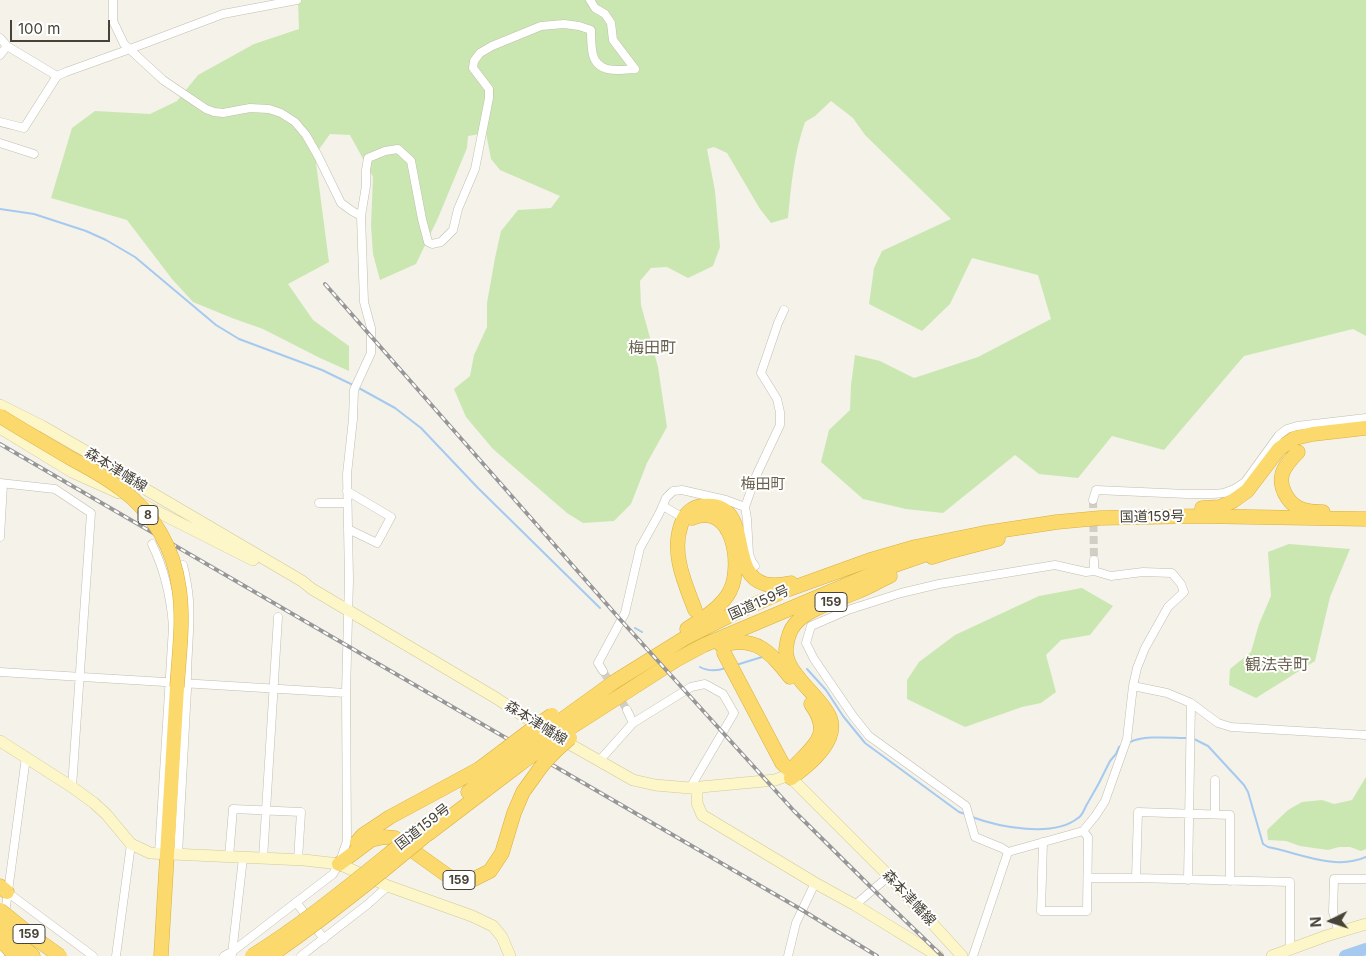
<!DOCTYPE html>
<meta charset="utf-8">
<style>
body{margin:0}
#map{position:relative;width:1366px;height:956px;overflow:hidden;background:#f4f2e9;font-family:Inter,sans-serif}
canvas{display:block}
.north{position:absolute;left:1306px;top:896px;width:50px;height:50px;-webkit-text-stroke:4px #fff;paint-order:stroke;rotate:266deg;font-size:14px;font-weight:700;line-height:20px;text-align:center;color:#474337}
.north::after{content:'';display:block;margin:auto;width:18px;height:22px;background:#474337;clip-path:polygon(50% 0,100% 100%,50% 72%,0 100%)}
.scale{position:absolute;left:10px;top:20px;width:100px;height:22px;box-sizing:border-box;border:2px solid #474337;border-top:0;padding-left:6px;font-size:15px;line-height:18px;white-space:nowrap;color:#474337;-webkit-text-stroke:4px #fff;paint-order:stroke}
</style>
<div id="map">
<canvas width="1366" height="956"></canvas>
<div class="north">N</div>
<div class="scale">100 m</div>
</div>
<script>
const context = document.querySelector('canvas').getContext('2d');
context.lineJoin = 'round';
function paint(path, color) { context.fillStyle = color; context.fill(path, 'evenodd'); }
function strokePath(path, color, width, dash) { context.strokeStyle = color; context.lineWidth = width; context.lineCap = dash ? 'butt' : 'round'; context.setLineDash(dash || []); context.stroke(path); }
function label(font, color, halo, rows, align = 'center') {
  context.font = font + ' Inter,"Noto Sans JP",sans-serif'; context.lineWidth = 4; context.setLineDash([]); context.textBaseline = 'middle'; context.strokeStyle = halo; context.fillStyle = color; for (const [text, x, y, turn = 0] of rows) {
    context.save(); context.translate(x, y); context.rotate((+turn || 0) * Math.PI / 180); context.textAlign = isNaN(turn) ? turn : align; if (halo) context.strokeText(text, 0, 0); context.fillText(text, 0, 0); context.restore();
  }
}
paint(new Path2D(`
 M298 0H1366V336L1353 329 1244 356 1164 450 1112 436 1078 478 1039 474 1015 455 943 513 906 509 863 499 821 462 829 430 850 410 851 385 855 355 880 361 914 378 978 357 1051 319 1038 275 972 258 950 304 922 331 869 304 874 268 882 251 951 219 865 135 853 118 831 101 815 116 805 122C794 153 791 186 788 218L771 223 760 209 727 153 714 147 707 149 715 191 720 247 713 266 688 278 667 267 651 268 640 281 641 305 658 367 667 427 647 463 631 504 614 521 583 523 567 513 493 449 466 417 454 389 470 376 474 355 487 327V303L495 258 501 231 518 210 551 208 560 196 500 170 491 159 486 133 468 136 467 148 438 218 416 264 380 280 373 254 371 226 373 177 350 135 330 134 315 155 329 262 288 284 313 320 349 346V371L320 358 263 329 232 318 193 302 172 279 127 220 51 198 72 128 95 111 150 114 177 101 198 75 254 44 299 29Z
 M1289 544 1350 549 1330 597 1315 661 1256 698 1229 685 1230 669 1251 652 1259 624 1271 596 1268 552Z
 M1082 588 1113 606 1090 635 1061 640 1046 655 1056 692 1041 703 1022 707 965 727 907 699V680L919 662 955 635 1039 596Z
 M1366 777V849L1361 851 1350 847H1339L1328 850 1300 846 1286 841 1268 840 1267 830 1288 810 1302 802 1322 800 1334 804 1352 800Z`), '#cae7b2');
strokePath(new Path2D(`
 M0 209 34 214 86 231 106 240 135 257 216 325 239 339 322 370 353 385
 M357 387 395 408 421 428 478 488 600 608
 M635 628 642 632
 M736 665 762 657
 M700 667C709 672 717 671 726 668
 M807 669 826 690 843 716 865 743 959 812 965 814
 M1192 738 1208 746 1244 785 1248 792 1263 844 1268 847C1299 853 1335 871 1366 857
 M1130 742C1145 735 1171 738 1187 738
 M972 817C999 827 1053 838 1078 818 1082 816 1084 810 1086 806 1095 791 1103 776 1110 761L1116 754 1119 747 1121 746`), '#a6caef', 2);
strokePath(new Path2D(`
 M1345 956 1366 949`), '#a6caef', 12);
strokePath(new Path2D(`
 M1093 500 1094 560
 M603 671 627 710`), '#d1cfc5', 8, [8, 4]);
const street = new Path2D(`
 M113 0V21L124 44 163 80 206 109 214 112 223 113 250 108 269 109 281 113 295 122 306 135 318 156 341 203 352 211 361 216
 M590 0 595 8 605 14 611 23 613 40 635 69
 M0 38 7 46 0 55
 M7 46 57 76
 M0 122 24 128 57 76 66 72 130 49 223 14 297 0
 M0 143 34 154
 M0 483 55 489 91 513 72 787
 M347 491 391 517 377 543 348 529
 M1093 500 1096 490 1187 494H1213L1224 493 1234 489 1245 482 1279 435 1287 429 1297 426 1366 418
 M319 503H347
 M663 506 685 519
 M0 537 3 484
 M152 544C165 571 171 597 173 627L159 853
 M755 566 752 562 749 554 747 519 745 507 756 476 780 425V412L777 399 761 373 778 323 784 310
 M603 671 598 663 625 613 640 548 659 514 666 498 673 491 682 490 726 500 745 507
 M0 672 346 693
 M1133 686 1167 693 1191 703 1218 723 1231 727 1366 735
 M627 710 633 723
 M600 760 633 723 691 687 705 684 723 694 734 713 690 788
 M1215 814V780
 M1043 842 1041 911H1087L1088 837 1083 831
 M1008 852 1002 848 975 837 966 806 869 736 853 716 814 659 806 643 811 626 848 610 901 593 939 584 1055 565 1086 572 1094 571V560
 M1008 852 1083 831 1096 815 1105 801 1127 739 1133 686 1137 668 1145 648 1168 607 1184 592 1181 584 1172 573 1143 572 1111 576 1094 571
 M178 854 187 689C186 659 191 629 189 600 188 588 186 577 183 565
 M229 857 233 809 301 812 298 860
 M263 859 278 617
 M1088 878H1136L1290 882V949
 M1136 878 1138 812 1230 815V881
 M1188 880 1191 703
 M7 892 93 956
 M296 902 324 939
 M855 905 889 876
 M5 914 26 757
 M1339 933 1333 912 1334 879H1366
 M232 954 243 858
 M0 956 2 941
 M116 956 131 844
 M224 956 233 951 333 874 339 864 347 841 346 693 349 580 347 474 353 419 354 390 371 353V328L364 302 361 216 366 186V170L368 158 385 151 398 149 411 161 422 219 428 242 432 244 441 242 453 230 458 209 475 169 489 98V89L473 68 474 61 480 53 492 46 541 26 564 24 579 26 591 30C591 38 591 47 593 55 598 74 620 70 635 69
 M301 956 368 904 388 886
 M788 956 796 923 815 883
 M973 956 1008 852`);
const secondary = new Path2D(`
 M0 405 42 426 101 460 135 483 302 581 312 589 496 698 543 729
 M0 428 72 472 119 493
 M140 503 253 560
 M559 738 633 780 655 785 690 788 775 780 786 776 790 771
 M0 741 72 787 94 803 106 814 131 844 150 853 304 860 339 864 388 886 472 916 493 926 502 937 510 956
 M786 776 791 778 889 876 962 956
 M697 788V803L702 815 815 883 855 905 938 956
 M1272 956 1326 936 1366 924`);
const highway = new Path2D(`
 M1298 452C1292 458 1284 466 1282 475 1279 487 1288 503 1299 508 1306 511 1316 512 1323 512
 M1202 508 1220 507 1233 501 1247 491 1279 449 1295 438 1313 434 1366 428
 M932 557 948 552 998 539
 M695 610C685 583 671 554 681 525 684 515 691 507 702 506 756 500 725 573 765 584 774 586 782 585 791 583
 M687 629C703 618 721 608 730 591 743 565 733 501 692 518
 M721 645C756 635 770 652 790 677
 M724 653 782 763 790 771C810 748 835 737 811 704
 M560 721 614 682 685 638 733 614 784 591 870 560 915 547 984 533 1057 522 1100 518 1196 516 1366 519
 M570 728 676 660 704 645 884 569 939 550
 M791 778C808 766 839 742 830 718 825 705 811 693 802 682 793 671 786 663 786 649 787 640 789 631 795 624 807 609 841 599 859 591 869 587 879 581 890 576
 M468 792 512 758
 M428 834 520 764
 M357 842 363 835 390 817 479 769 503 751
 M339 864 371 840 384 837 395 838 448 876 460 880H472L490 871 502 853 514 813 523 792 536 774
 M0 886 7 892
 M20 944 33 956
 M161 956 177 687`);
strokePath(street, '#c2bdae', 9);
strokePath(secondary, '#d3c999', 12);
strokePath(highway, '#dab03c', 15);
strokePath(street, '#fff', 8);
strokePath(secondary, '#fdf6c9', 11);
strokePath(highway, '#fbd96d', 14);
const rail = new Path2D(`
 M325 284 618 617 794 811 887 903 942 956
 M0 444 802 910 877 956`);
strokePath(rail, '#979797', 4);
strokePath(rail, '#fff', 2, [5.5]);
const highwayBridge = new Path2D(`
 M0 416C24 431 48 445 72 459 89 468 106 477 121 489 153 512 174 549 179 588 184 620 179 655 177 687
 M503 751 532 729 552 715
 M512 758 560 721
 M520 764 570 728
 M536 774C545 760 557 749 570 738
 M0 910 32 936 60 956
 M0 924 20 944
 M0 940 16 956
 M252 956C313 918 368 870 424 826
 M270 956C324 919 375 878 425 836`);
strokePath(highwayBridge, '#dab03c', 15, []);
strokePath(highwayBridge, '#fbd96d', 14);
for (const [x, y, w] of [
 [148,515,20],
 [831,602,32],
 [459,880,32],
 [29,934,32]
]) { const box = new Path2D(); box.roundRect(x - w / 2, y - 9.5, w, 19, 4); context.fillStyle = '#fff'; context.fill(box); strokePath(box, '#474337', 1); }
label('bold 12px', '#474337', null, [
 ["8",148,515],
 ["159",831,602],
 ["159",459,880],
 ["159",29,934]
]);
label('14px', '#474337', '#fff', [
 ["森本津幡線",116,470,32],
 ["国道159号",1152,517,-1],
 ["国道159号",759,603,-24],
 ["森本津幡線",536,723,32],
 ["国道159号",423,827,-38],
 ["森本津幡線",909,898,47]
]);
label('15px', '#6a624f', '#fff', [
 ["梅田町",763,484]
]);
label('16px', '#6a624f', '#fff', [
 ["梅田町",652,348],
 ["観法寺町",1277,665]
]);
</script>
